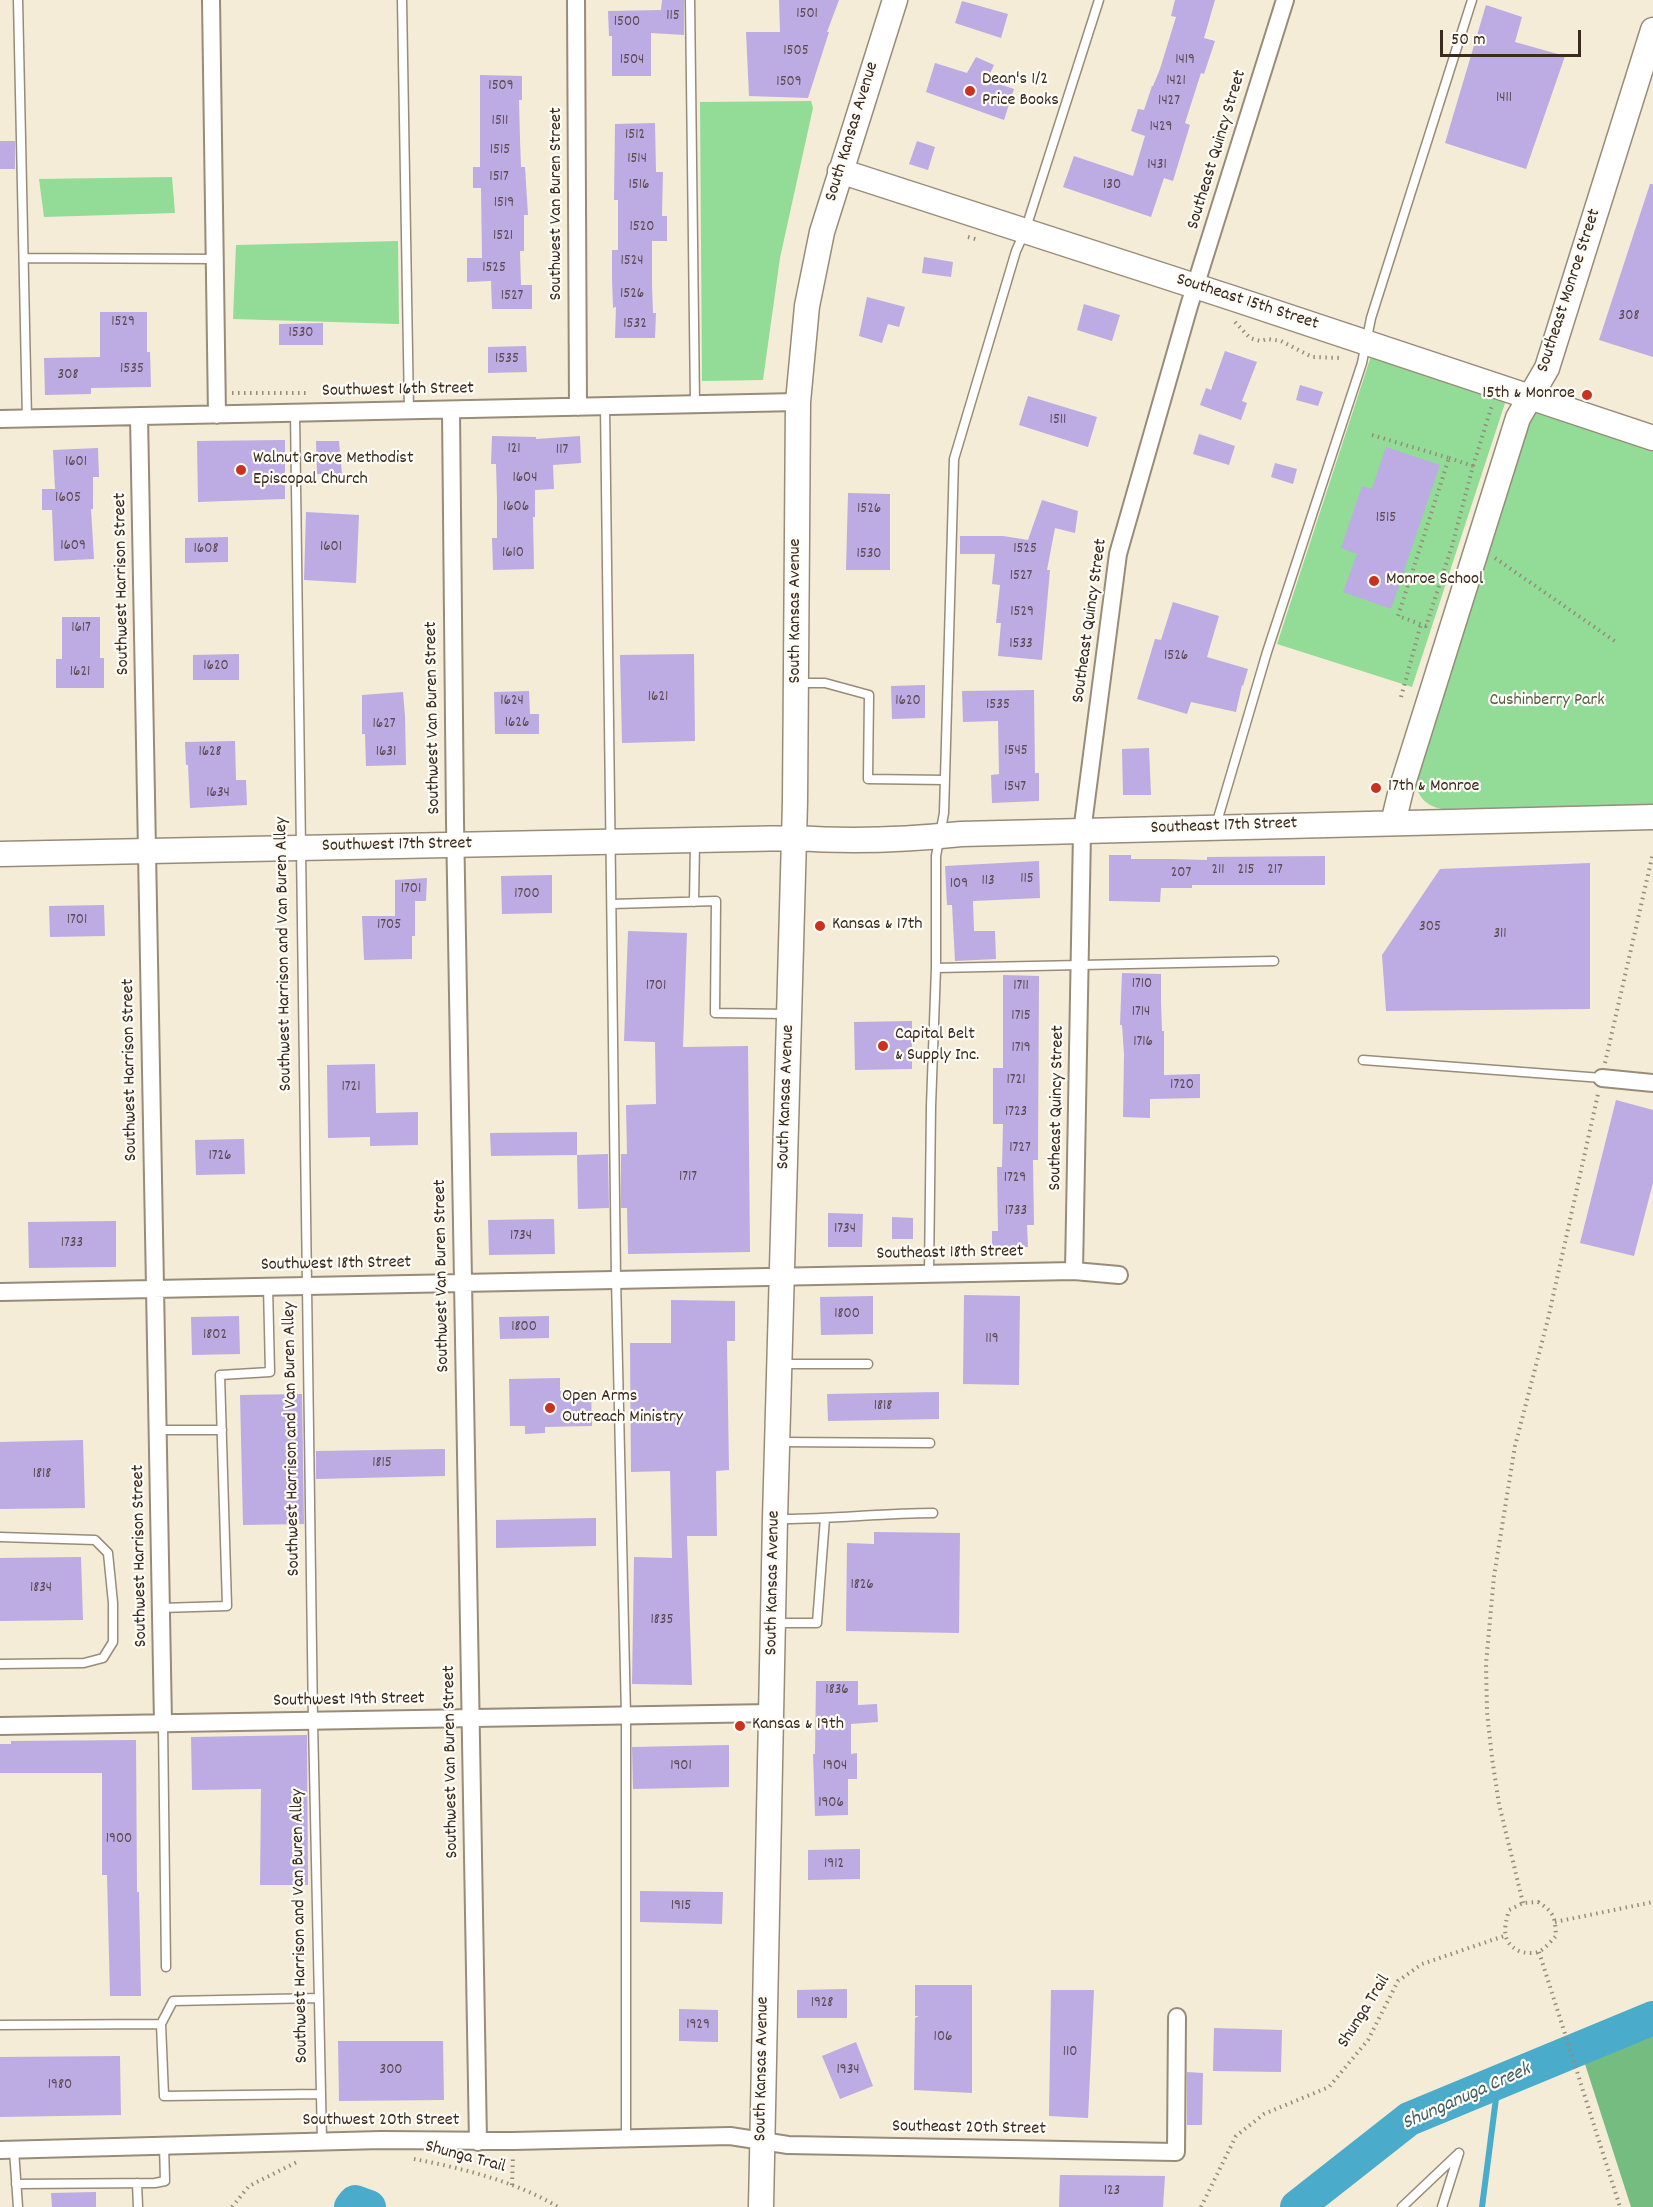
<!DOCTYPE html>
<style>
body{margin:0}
#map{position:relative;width:1653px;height:2207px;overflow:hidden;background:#f4ecd6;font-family:Dekko,sans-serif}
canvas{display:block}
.scale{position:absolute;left:1440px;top:30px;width:141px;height:27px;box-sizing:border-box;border:3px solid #3b2a1e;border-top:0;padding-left:8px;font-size:18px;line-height:21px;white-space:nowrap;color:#3b2a1e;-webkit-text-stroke:4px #fdfcf7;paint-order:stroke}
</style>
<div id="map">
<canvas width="1653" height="2207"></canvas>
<div class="scale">50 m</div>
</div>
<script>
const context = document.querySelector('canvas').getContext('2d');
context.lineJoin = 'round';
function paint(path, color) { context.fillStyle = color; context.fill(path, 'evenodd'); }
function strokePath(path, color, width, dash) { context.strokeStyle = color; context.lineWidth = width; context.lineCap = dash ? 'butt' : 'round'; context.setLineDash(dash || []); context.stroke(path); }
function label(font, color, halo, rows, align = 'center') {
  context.font = font + ' Dekko,sans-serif'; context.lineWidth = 4.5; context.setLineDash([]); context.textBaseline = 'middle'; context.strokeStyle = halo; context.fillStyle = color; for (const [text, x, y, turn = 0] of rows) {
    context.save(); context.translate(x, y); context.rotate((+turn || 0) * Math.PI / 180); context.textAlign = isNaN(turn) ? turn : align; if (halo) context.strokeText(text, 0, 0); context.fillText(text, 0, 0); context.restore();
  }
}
paint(new Path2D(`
 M811 101 813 108 780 258 763 380 702 381 700 102Z
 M172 177 175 213 44 217 39 179Z
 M398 241 399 324 233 319 236 245Z
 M1371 356 1506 400 1412 687 1277 644Z
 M1537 412 1653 451V805L1442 809C1425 806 1418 796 1414 780L1531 415Z`), '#92dc98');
paint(new Path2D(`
 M1653 2034V2207H1631L1584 2061Z`), '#75bc80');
strokePath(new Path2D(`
 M1482 2207 1498 2083`), '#4babca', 6);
strokePath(new Path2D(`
 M351 2207 355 2202 369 2207
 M1297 2207 1409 2119 1653 2018`), '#4babca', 34);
paint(new Path2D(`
 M662 0H684V35L651 33V76H612V36H609L608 11 661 10Z
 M779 0H839L827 32H829L808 98 749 96 746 32H780Z
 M1175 0H1215L1204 38 1215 41 1204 74 1201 73 1185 123 1190 125 1173 181 1164 178 1151 217 1063 187 1074 156 1133 176 1145 136 1131 131 1138 109 1144 110 1152 86H1153L1160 69 1176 17 1171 16Z
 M962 1 1008 14 1001 38 955 23Z
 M1486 5 1522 17 1515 42 1565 56 1526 169 1445 143Z
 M976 57 994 65 987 80 1014 89 1004 120 926 92 935 63 967 73Z
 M480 75 522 76V100H519L520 140 521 167H525L528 215H524V251H520L521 285H532V309H492L491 281 467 282V258H482L481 188H473V167H480Z
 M655 123 656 172H663L662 216H667V241H652V285L653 313H656L655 338H615L616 307 613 308 612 278V250H618V200H614L615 124Z
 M0 141H15V169H0Z
 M917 141 935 147 928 170 909 164Z
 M1650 184H1653V357L1599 340Z
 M924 257 953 262 951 277 922 273Z
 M867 297 905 307 899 327 888 324 882 343 859 336Z
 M1084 304 1120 315 1112 341 1077 330Z
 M100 312H147V352H150L151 387 91 388V394L45 395 44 358 100 357Z
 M323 323V345H279V324Z
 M526 346 527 372 488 373V347Z
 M1225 351 1257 362 1242 401 1247 403 1241 420 1200 405 1206 388 1211 390Z
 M1300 385 1323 392 1318 406 1296 400Z
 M1028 396 1097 417 1088 447 1019 425Z
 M1199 434 1235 446 1229 465 1193 454Z
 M492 436 536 437V439L580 436 581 463 553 465 554 489 535 490V517H533L534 569 493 570 492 538H497V499L496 464H491Z
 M285 440V499L198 502 197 441Z
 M316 441H339L342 474H317Z
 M1386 447 1440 465 1391 609 1343 592 1357 554 1341 548 1362 486 1372 489Z
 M98 448 99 477H93V509H91L94 559 54 561 52 510H42V489H55L53 450Z
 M1275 463 1297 469 1293 484 1271 477Z
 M848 493 890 494V570H846Z
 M1042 500 1078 511 1075 533 1055 528 1047 570H1050L1042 660 998 656 1001 623H996L1000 585 992 584 995 554H960V536H1003L1028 540Z
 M306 512 359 515 356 583 304 580Z
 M228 537V562L185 563V538Z
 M1173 602 1219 616 1207 657 1248 669 1243 686 1242 685 1236 712 1191 702 1187 714 1137 699 1155 639 1161 640Z
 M62 617H100V658H104V688H56V659H62Z
 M239 654V680H193V655Z
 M694 654 695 741 622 743 620 655Z
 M925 685V718L892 719 891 686Z
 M1034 690 1035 773H1039V801L992 803 991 775 999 774 998 721 963 722 962 691Z
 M529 691 530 714H539V734H495L494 692Z
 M403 692 405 716 406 765 366 766 365 734H362V695Z
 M235 741 236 780H246L247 805 190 808 188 765H186L185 742Z
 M1149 748 1151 795H1123L1122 749Z
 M1109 855H1131V859H1171L1207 860V857L1325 856V885H1192V888H1161L1160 902 1109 901Z
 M1039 861 1040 898 973 901 974 931H995L996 959 955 961 952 905H947L945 866Z
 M1590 863V1009L1386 1011 1382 955 1440 869Z
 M552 875V913L502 914 501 876Z
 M427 878 426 901H415V936H412V959L364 960 362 916H395V880Z
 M104 905 105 936 50 937 49 906Z
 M628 931 687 933 683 1047 748 1046 750 1252 628 1254 627 1208H621V1154H627L626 1105 656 1104 655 1042 624 1041Z
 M1122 973 1161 974V1001L1162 1031H1164V1075L1200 1074V1098L1150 1099V1118L1123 1117 1124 1054 1122 1025H1120Z
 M1003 975 1039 976 1038 1160H1033L1034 1225H1027L1028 1247H992V1231H998L997 1167H1002L1003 1124H993V1068H1003Z
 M912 1021V1069L855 1070 854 1022Z
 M375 1064 376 1113 418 1112V1145L370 1146V1137L328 1138 327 1065Z
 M1616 1100 1653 1110V1183L1634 1256 1580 1243Z
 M577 1132V1155L491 1156 490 1133Z
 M244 1139 245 1174 196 1175 195 1140Z
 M608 1154 609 1208 578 1209 577 1155Z
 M828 1213 863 1214 862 1247H828Z
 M892 1217 913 1218V1239H892Z
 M554 1219 555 1254 489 1255 488 1220Z
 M116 1221V1267L29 1268 28 1222Z
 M964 1295 1020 1296 1019 1385 963 1384Z
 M873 1296V1334L821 1335 820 1297Z
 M671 1300 735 1301V1341H727L729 1470 716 1471 717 1536H687L692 1685 632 1684 634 1557 672 1558 670 1471 631 1472 630 1343H671Z
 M239 1316 240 1354 192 1355 191 1317Z
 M549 1316V1338L500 1339 499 1317Z
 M560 1378V1391L591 1390 592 1426 545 1427V1433L525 1434V1426H510L509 1379Z
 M939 1392V1419L828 1421 827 1394Z
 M302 1394 304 1524 243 1525 240 1395Z
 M83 1440 85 1508 0 1509V1442Z
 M445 1449V1476L316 1479V1451Z
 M596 1518V1546L496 1548V1520Z
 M874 1532 960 1533 959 1633 846 1631 847 1543 874 1544Z
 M81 1557 83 1620 0 1621V1558Z
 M816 1681H858V1705L877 1704 878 1722 851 1724V1754L857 1753V1779H848V1815L815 1816 813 1754H815Z
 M307 1735 308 1885H260L261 1789 192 1790 191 1737Z
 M136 1740 137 1892H139L141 1996H110L107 1875H102V1773H0V1744H11V1741Z
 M729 1745V1787L633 1789 632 1747Z
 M860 1849V1879L808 1880V1850Z
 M640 1891 723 1892 722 1924 640 1922Z
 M915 1985H972V2093L914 2090 915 2018 919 2016H915Z
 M847 1989V2018H797V1990Z
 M1051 1990H1094L1088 2118 1049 2116Z
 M679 2009 718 2010V2042L679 2041Z
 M1214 2028 1282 2030 1281 2072 1213 2071Z
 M338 2041H443L444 2100 339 2101Z
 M856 2042 873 2086 840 2099 822 2056Z
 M120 2056 121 2115 0 2117V2057Z
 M1187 2072 1203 2073 1202 2125H1187Z
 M1060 2175 1165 2176 1163 2207H1059Z
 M96 2192V2207H52L51 2193Z`), '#bdabe3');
const lane = new Path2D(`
 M18 0 27 419
 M402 0 409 411
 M690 0 695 404
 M24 258 215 259
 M605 406 616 1278 626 1716V2139
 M295 413 313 1721 322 2141
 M797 683H825L869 695 868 779 945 780
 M1216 825 1267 652 1362 363 1371 318 1472 0
 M694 902 695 842
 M612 904 716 901 715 1013 789 1014
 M936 968 1274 961
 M1363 1060 1602 1078
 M929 1275 931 1106 936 968V856L944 813 954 459 1016 251 1025 231 1099 0
 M783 1364H868
 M158 1430H222
 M778 1442 930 1443
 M776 1519C828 1520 880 1513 933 1513
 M0 1537 95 1540 108 1553 113 1603V1642L103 1658 84 1663 0 1664
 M161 1608 227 1606 220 1375 270 1372 268 1286
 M775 1623H817L825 1518
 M163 1723 166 1967
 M161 2024 164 2096 321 2094
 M0 2025 161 2024 173 2001 319 1998
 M14 2150 18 2207
 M137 2183 138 2207
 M16 2184 155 2183 165 2181 164 2145
 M1402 2207 1459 2153
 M1442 2207 1459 2153`);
const street = new Path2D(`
 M211 0 217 415
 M576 0 578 407
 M451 410 455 822 478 2142
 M139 416 163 1723
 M0 419 798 402
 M1602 1078 1653 1083
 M1074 1271 1082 832 1118 554 1189 306 1285 0
 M0 1292 1074 1271 1119 1275
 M0 1726 771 1713
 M0 2150 381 2140 513 2141 730 2136 788 2145 1176 2152 1177 2017`);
const secondary = new Path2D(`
 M840 171 1232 298 1653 438
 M1393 823 1401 790 1518 418 1547 368 1653 30
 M0 854 795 838C851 842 905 840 961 834L1653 817
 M761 2207 775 1519 795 802 798 402 807 306 822 232 895 0`);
strokePath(lane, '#988b7a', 11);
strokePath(street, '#988b7a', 20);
strokePath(secondary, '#988b7a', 27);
strokePath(new Path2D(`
 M968 237 979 240
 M1235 322 1250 338 1260 341 1268 339 1281 341 1312 357 1341 358
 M232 393H306
 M1372 435 1449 458
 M1449 458 1473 466 1452 546 1426 626 1398 616Z
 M1473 466 1492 405
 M1495 558 1616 642
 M1401 697 1421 624
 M1605 1063 1653 853
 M1538 1902C1554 1912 1555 1917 1556 1936 1551 1941 1545 1949 1538 1952 1533 1954 1524 1953 1519 1951 1501 1942 1504 1928 1509 1910L1523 1903Z
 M1523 1903 1499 1804 1492 1758 1487 1712 1486 1664 1494 1576 1515 1446 1548 1319 1598 1094
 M1555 1922 1653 1902
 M1539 1952 1620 2207
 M414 2159C462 2168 517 2182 558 2207
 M512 2185 513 2156
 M232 2207 249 2186 299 2161
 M1201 2207 1236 2136 1264 2114 1329 2087 1368 2040 1398 1981 1422 1964 1504 1936`), '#988b7a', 4, [1.5, 4.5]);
strokePath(lane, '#fff', 8);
strokePath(street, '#fff', 16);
strokePath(secondary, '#fff', 24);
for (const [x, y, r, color] of [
 [970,91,6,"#c8321e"],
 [1587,395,6,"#c8321e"],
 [241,470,6,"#c8321e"],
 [1374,581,6,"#c8321e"],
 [1376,788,6,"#c8321e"],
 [820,926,6,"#c8321e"],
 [883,1046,6,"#c8321e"],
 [550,1408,6,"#c8321e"],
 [740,1726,6,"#c8321e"]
]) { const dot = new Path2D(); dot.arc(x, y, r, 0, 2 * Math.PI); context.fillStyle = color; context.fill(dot); strokePath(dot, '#fdfcf7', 2); }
label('15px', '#5c4a4f', null, [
 ["1501",807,15],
 ["115",673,17],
 ["1500",627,23],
 ["1505",796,52],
 ["1504",632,61],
 ["1419",1185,61],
 ["1421",1176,82],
 ["1509",789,83],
 ["1509",501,87],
 ["1411",1504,99],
 ["1427",1169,102],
 ["1511",500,122],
 ["1429",1161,128],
 ["1512",635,136],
 ["1515",500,151],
 ["1514",637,160],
 ["1431",1157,166],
 ["1517",499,178],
 ["1516",639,186],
 ["130",1112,186],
 ["1519",504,204],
 ["1520",642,228],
 ["1521",503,237],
 ["1524",632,262],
 ["1525",494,269],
 ["1526",632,295],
 ["1527",512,297],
 ["308",1629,317],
 ["1529",123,323],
 ["1532",635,325],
 ["1530",301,334],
 ["1535",507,360],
 ["1535",132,370],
 ["308",68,376],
 ["1511",1058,421],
 ["121",514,450],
 ["117",562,451],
 ["1601",76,463],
 ["1604",525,479],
 ["1605",68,499],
 ["1606",516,508],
 ["1526",869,510],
 ["1515",1386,519],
 ["1609",73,547],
 ["1601",331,548],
 ["1608",206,550],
 ["1525",1025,550],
 ["1610",513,554],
 ["1530",869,555],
 ["1527",1021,577],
 ["1529",1022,613],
 ["1617",81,629],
 ["1533",1021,645],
 ["1526",1176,657],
 ["1620",216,667],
 ["1621",80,673],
 ["1621",658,698],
 ["1624",512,702],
 ["1620",908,702],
 ["1535",998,706],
 ["1626",517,724],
 ["1627",384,725],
 ["1545",1016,752],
 ["1628",210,753],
 ["1631",386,753],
 ["1547",1015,788],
 ["1634",218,794],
 ["211",1218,871],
 ["215",1246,871],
 ["217",1275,871],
 ["207",1181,874],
 ["115",1027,880],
 ["113",988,882],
 ["109",959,885],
 ["1701",411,890],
 ["1700",527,895],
 ["1701",77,921],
 ["1705",389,926],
 ["305",1430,928],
 ["311",1500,935],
 ["1710",1142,985],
 ["1701",656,987],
 ["1711",1021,987],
 ["1714",1141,1013],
 ["1715",1021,1017],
 ["1716",1143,1043],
 ["1719",1021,1049],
 ["1721",1016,1081],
 ["1720",1182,1086],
 ["1721",351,1088],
 ["1723",1016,1113],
 ["1727",1020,1149],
 ["1726",220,1157],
 ["1717",688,1178],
 ["1729",1015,1179],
 ["1733",1016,1212],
 ["1734",845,1230],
 ["1734",521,1237],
 ["1733",72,1244],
 ["1800",847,1315],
 ["1800",524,1328],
 ["1802",215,1336],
 ["119",992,1340],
 ["1818",883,1407],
 ["1815",382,1464],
 ["1818",42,1475],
 ["1826",862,1586],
 ["1834",41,1589],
 ["1835",662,1621],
 ["1836",837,1691],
 ["1901",681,1767],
 ["1904",835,1767],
 ["1906",831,1804],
 ["1900",119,1840],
 ["1912",834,1865],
 ["1915",681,1907],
 ["1928",822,2004],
 ["1929",698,2026],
 ["106",943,2038],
 ["110",1070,2053],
 ["300",391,2071],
 ["1934",848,2071],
 ["1980",60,2086],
 ["123",1112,2192]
]);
label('18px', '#3b2a1e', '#fdfcf7', [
 ["Dean's 1/2",982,81],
 ["Price Books",982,102],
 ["15th & Monroe",1575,395,"right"],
 ["Walnut Grove Methodist",253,460],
 ["Episcopal Church",253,481],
 ["Monroe School",1386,581],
 ["17th & Monroe",1388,788],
 ["Kansas & 17th",832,926],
 ["Capital Belt",895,1036],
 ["& Supply Inc.",895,1057],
 ["Open Arms",562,1398],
 ["Outreach Ministry",562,1419],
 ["Kansas & 19th",752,1726]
], 'left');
label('18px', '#3b2a1e', '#fdfcf7', [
 ["South Kansas Avenue",853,132,-73],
 ["Southeast Quincy Street",1218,150,-73],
 ["Southwest Van Buren Street",558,204,-90],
 ["Southeast Monroe Street",1570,291,-72],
 ["Southeast 15th Street",1247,303,18],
 ["Southwest 16th Street",398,391,-1],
 ["Southwest Harrison Street",123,584,-91],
 ["South Kansas Avenue",797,611,-90],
 ["Southeast Quincy Street",1091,621,-82],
 ["Southwest Van Buren Street",434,718,-91],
 ["Southeast 17th Street",1224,827,-2],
 ["Southwest 17th Street",397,846,-1],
 ["Southwest Harrison and Van Buren Alley",285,954,-91],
 ["Southwest Harrison Street",131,1070,-91],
 ["South Kansas Avenue",787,1097,-88],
 ["Southeast Quincy Street",1058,1108,-89],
 ["Southeast 18th Street",950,1254,-1],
 ["Southwest 18th Street",336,1265,-1],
 ["Southwest Van Buren Street",443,1276,-91],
 ["Southwest Harrison and Van Buren Alley",293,1439,-91],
 ["Southwest Harrison Street",141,1556,-91],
 ["South Kansas Avenue",774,1583,-89],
 ["Southwest 19th Street",349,1701,-1],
 ["Southwest Van Buren Street",452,1762,-91],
 ["Southwest Harrison and Van Buren Alley",301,1926,-91],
 ["Shunga Trail",1365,2012,-58],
 ["South Kansas Avenue",763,2069,-89],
 ["Southwest 20th Street",381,2122],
 ["Southeast 20th Street",969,2129,1],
 ["Shunga Trail",465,2158,15]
]);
label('18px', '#555f43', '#fdfcf7', [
 ["Cushinberry Park",1547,702]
]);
label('italic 20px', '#415e63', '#fdfcf7', [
 ["Shunganuga Creek",1467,2098,-24]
]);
</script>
